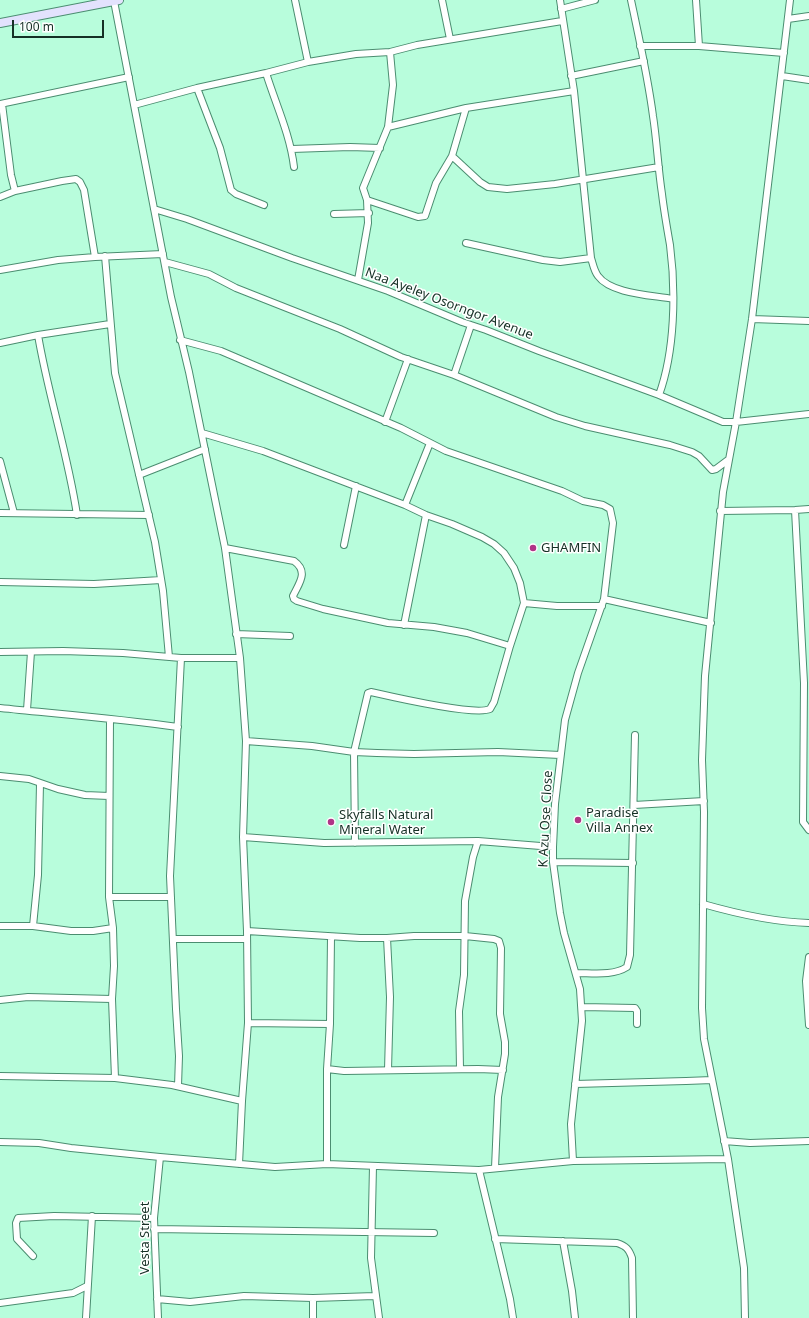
<!DOCTYPE html>
<style>
body{margin:0}
#map{position:relative;width:809px;height:1318px;overflow:hidden;background:#b8fddc;font-family:"Noto Sans",sans-serif}
canvas{display:block}
.scale{position:absolute;left:12px;top:20px;width:92px;height:18px;box-sizing:border-box;border:2px solid #153025;border-top:0;padding-left:5px;font-size:12px;line-height:14px;white-space:nowrap;color:#153025;-webkit-text-stroke:3px #fff;paint-order:stroke}
</style>
<div id="map">
<canvas width="809" height="1318"></canvas>
<div class="scale">100 m</div>
</div>
<script>
const context = document.querySelector('canvas').getContext('2d');
context.lineJoin = 'round';
function strokePath(path, color, width, dash) { context.strokeStyle = color; context.lineWidth = width; context.lineCap = dash ? 'butt' : 'round'; context.setLineDash(dash || []); context.stroke(path); }
function label(font, color, halo, rows, align = 'center') {
  context.font = font + ' "Noto Sans",sans-serif'; context.lineWidth = 3; context.setLineDash([]); context.textBaseline = 'middle'; context.strokeStyle = halo; context.fillStyle = color; for (const [text, x, y, turn = 0] of rows) {
    context.save(); context.translate(x, y); context.rotate((+turn || 0) * Math.PI / 180); context.textAlign = isNaN(turn) ? turn : align; if (halo) context.strokeText(text, 0, 0); context.fillText(text, 0, 0); context.restore();
  }
}
const street = new Path2D(`
 M295 0 308 62
 M442 0 450 39
 M560 0 574 91 591 258C593 264 594 271 598 276 611 294 652 295 673 299
 M631 0C639 38 648 77 653 116 657 142 658 168 662 194 664 211 667 228 670 245 676 291 675 351 659 395
 M696 0 699 46
 M114 1 171 297 189 372 225 548 240 658 246 741 243 837 247 931 248 1023 242 1101 239 1164
 M561 9 595 0
 M788 19 809 16
 M640 46H699L784 53
 M266 73C276 105 290 134 294 167
 M571 76 644 61
 M782 76 809 80
 M197 88 220 148 231 190 236 194 264 205
 M0 104 129 77
 M2 104 11 175 15 191
 M134 105 197 88 266 73 308 62 356 54 390 52 417 45 562 21
 M388 127 466 108 574 91
 M292 149 350 147 380 148
 M452 156 480 182 488 187 507 189 555 184 659 167
 M0 197 15 191 62 181 76 179 80 182 84 190 95 257
 M367 200 418 217 425 216 436 183 452 156 466 108
 M154 209 187 219 292 258 388 291 462 322 486 330 539 351 659 395 723 422H736L809 414
 M334 214 369 213
 M466 243 543 260 560 262 591 258
 M105 256 115 373 155 542 163 591 169 657
 M165 262 209 274 236 288 340 329 401 357 454 375 556 417 585 426 670 445 692 452 699 456 712 470 716 469 728 460
 M0 270 58 260 95 257 163 254
 M358 280 368 223 367 200 363 188 388 127 393 85 390 52
 M752 319 809 321
 M38 335C48 395 68 454 77 515
 M180 340 221 351 401 428 446 451 562 491 583 501 603 505 610 509 613 523 604 599 578 673 565 720 555 804 553 847V862L560 913 564 933 580 989 582 1021 571 1124 573 1161
 M0 343 38 335 110 324
 M454 375 471 325
 M385 422 408 359
 M202 433 263 451 405 505 426 515 452 524 482 537 494 544 504 553 514 568 520 583 524 603 510 646 494 702 490 709C475 716 393 697 371 692L368 693 354 752 355 843
 M0 461 14 513
 M139 475 205 449
 M405 505 430 443
 M795 510 804 683 803 822 809 830
 M720 511 795 510 809 509
 M0 513 149 515
 M344 545 356 486
 M225 548 294 561C309 572 299 583 293 596L294 599 297 601 323 609 388 623 434 627 467 633 510 646
 M0 582 94 584 161 580
 M604 599 711 623
 M524 603 557 606H602
 M404 625 426 515
 M236 634 290 636
 M0 652 63 651 123 653 181 658H240
 M0 708C59 714 119 719 178 727
 M27 710 31 652
 M110 719 109 897 113 928 114 966 112 999 115 1078
 M246 741 312 746 354 752 377 753 414 754 498 752 560 755
 M0 776 29 779 58 789 85 795 109 796
 M634 805 704 801
 M243 837 324 843 478 841 553 847
 M553 862 633 863
 M109 897H171
 M703 904C738 914 772 922 809 923
 M0 926H33L71 931H93L113 928
 M33 926 38 875 40 784
 M247 931 360 938H387L414 936H465L494 939 499 941 501 948 500 1014 505 1042V1054L498 1097 495 1168
 M387 938 390 997 388 1070
 M173 939H247
 M809 957 806 981 809 1025
 M576 973C593 973 613 976 627 967L630 955 635 735
 M0 1000 28 997 112 999
 M582 1007 635 1008 637 1011V1024
 M248 1023 330 1024
 M327 1069 344 1071 478 1069 503 1070
 M460 1069 459 1011 464 975 465 901 473 857 478 841
 M0 1076 115 1078 172 1085 242 1101
 M575 1084 686 1081 712 1080
 M178 1086 179 1056 176 1009 170 876 181 658
 M724 1141 750 1143 809 1141
 M0 1142 39 1143 71 1148 160 1157 275 1167 327 1164 479 1170 573 1161 728 1159
 M327 1164V1069L330 1024 331 937
 M373 1166 371 1258 379 1318
 M479 1170 510 1299 513 1318
 M154 1229 434 1233
 M495 1239 617 1243C626 1246 629 1249 632 1258L633 1318
 M563 1241 572 1291 575 1318
 M33 1256 17 1239 16 1223 18 1218 54 1216 154 1218
 M157 1299 190 1302 244 1296 313 1298 375 1296
 M0 1303 73 1293 87 1286
 M86 1318 92 1216
 M158 1318 154 1218 160 1157
 M313 1318V1298
 M745 1318 744 1268 728 1159 704 1039 702 1008 704 812 702 760 705 676 723 492 736 422 752 319 790 0`);
const secondary = new Path2D(`
 M0 23 119 0`);
strokePath(street, '#4b8d70', 8);
strokePath(secondary, '#4b8d70', 10);
strokePath(street, '#fff', 6);
strokePath(secondary, '#e3e2fd', 8);
for (const [x, y, r, color] of [
 [533,548,4,"#b03587"],
 [578,820,4,"#b03587"],
 [331,822,4,"#b03587"]
]) { const dot = new Path2D(); dot.arc(x, y, r, 0, 2 * Math.PI); context.fillStyle = color; context.fill(dot); strokePath(dot, '#fff', 1.5); }
label('13px', '#153025', '#fff', [
 ["Naa Ayeley Osorngor Avenue",449,304,21],
 ["K Azu Ose Close",546,819,-87],
 ["Vesta Street",145,1238,-90]
]);
label('13px', '#153025', '#fff', [
 ["GHAMFIN",541,548],
 ["Paradise",586,813],
 ["Villa Annex",586,828],
 ["Skyfalls Natural",339,815],
 ["Mineral Water",339,830]
], 'left');
</script>
